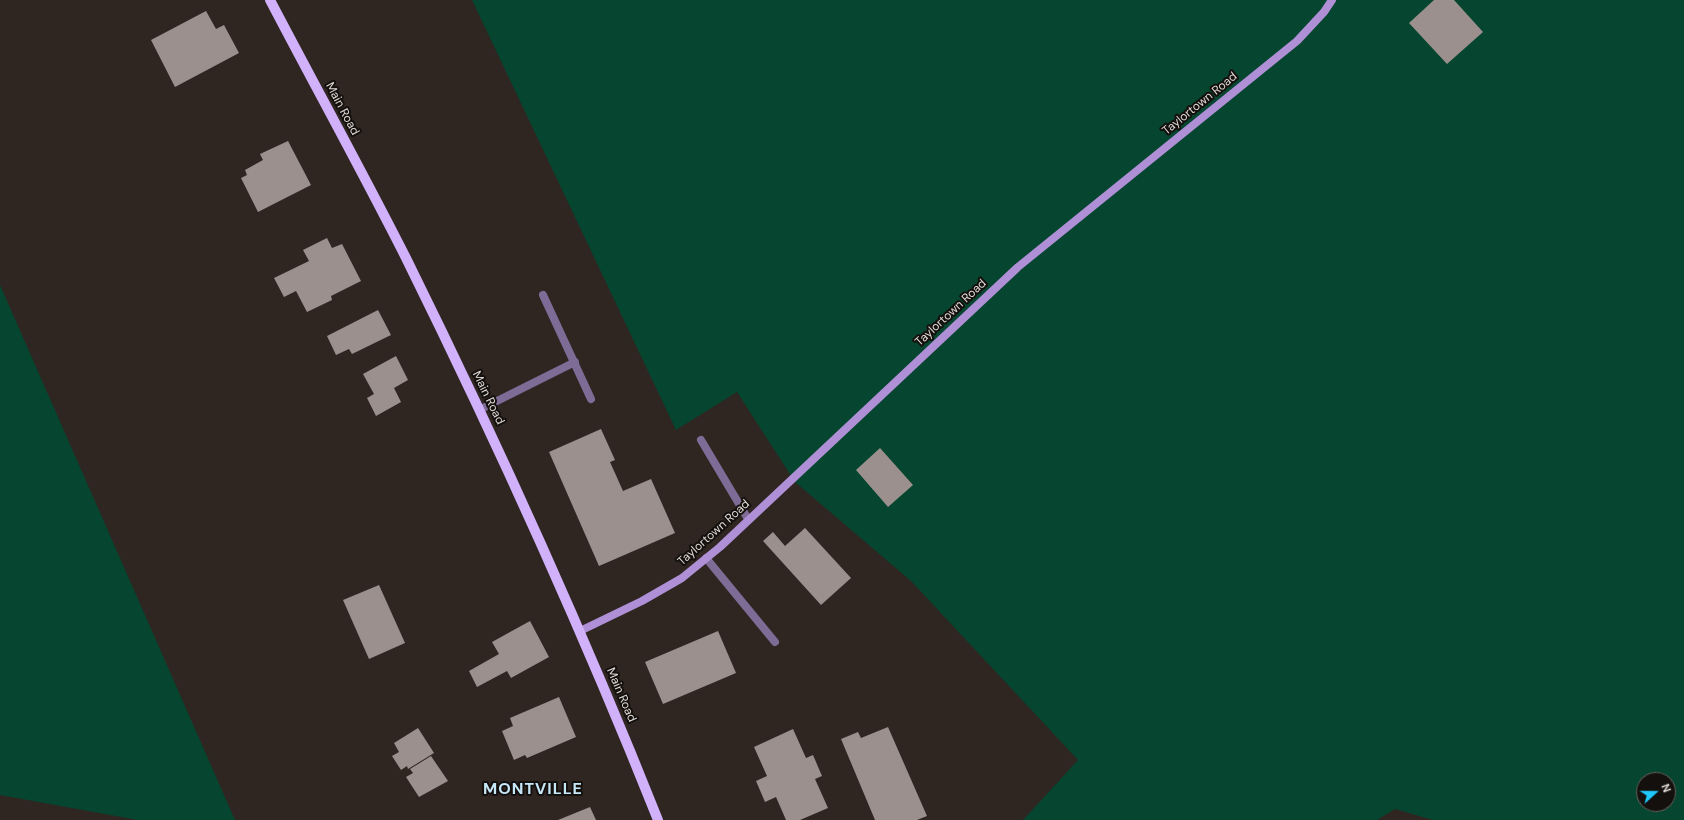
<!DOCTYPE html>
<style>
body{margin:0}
#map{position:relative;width:1684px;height:820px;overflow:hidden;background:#2f2622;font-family:"DM Sans",sans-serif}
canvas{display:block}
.north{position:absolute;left:1636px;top:772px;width:40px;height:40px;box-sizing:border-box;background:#14100e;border:1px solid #65605e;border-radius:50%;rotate:69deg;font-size:11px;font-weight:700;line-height:16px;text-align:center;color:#dfd9d6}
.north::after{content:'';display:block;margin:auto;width:14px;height:18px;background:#20c9fd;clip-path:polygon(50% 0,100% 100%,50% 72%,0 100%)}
</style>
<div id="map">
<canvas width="1684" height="820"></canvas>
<div class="north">N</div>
</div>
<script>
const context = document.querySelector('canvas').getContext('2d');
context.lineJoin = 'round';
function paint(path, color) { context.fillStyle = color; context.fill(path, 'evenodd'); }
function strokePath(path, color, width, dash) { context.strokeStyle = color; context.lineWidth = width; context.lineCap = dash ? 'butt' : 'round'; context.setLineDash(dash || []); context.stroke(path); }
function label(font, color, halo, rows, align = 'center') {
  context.font = font + ' "DM Sans",sans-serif'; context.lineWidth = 4; context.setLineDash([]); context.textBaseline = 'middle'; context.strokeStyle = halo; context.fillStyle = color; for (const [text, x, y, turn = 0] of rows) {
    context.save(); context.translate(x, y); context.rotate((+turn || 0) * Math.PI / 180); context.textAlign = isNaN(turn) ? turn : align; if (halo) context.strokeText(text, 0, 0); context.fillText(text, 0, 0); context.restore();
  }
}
paint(new Path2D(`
 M472 0H1684V820H1433L1395 809 1377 820H1023L1078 760 911 581 795 482 737 392 676 430ZM1644 780H1668V804H1644Z
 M0 285 235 820H138L0 795Z`), '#06452f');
paint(new Path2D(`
 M1434 0H1454L1483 32 1447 64 1409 23Z
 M206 11 216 29 224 25 239 53 175 87 151 40Z
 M288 141 311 185 258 212 241 178 247 175 245 170 263 160 260 154Z
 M327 238 332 248 342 244 361 281 331 296 332 300 307 312 296 291 284 297 274 278 309 261 303 250Z
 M378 310 391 335 352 354 349 349 336 355 327 336Z
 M396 356 408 380 394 388 401 402 376 416 367 398 374 394 363 374Z
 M601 429 615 460 610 462 623 491 651 479 675 533 599 566 549 452Z
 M880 448 913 485 888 507 856 470Z
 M805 528 851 578 821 605 763 541 773 532 785 546Z
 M379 585 405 643 369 659 343 600Z
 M530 621 549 657 511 678 507 671 477 687 469 671 499 654 492 642Z
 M718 631 736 673 663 704 645 662Z
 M559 697 576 737 527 758 525 755 514 760 502 731 513 726 510 718Z
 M888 727 927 816 917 820H875L841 739 858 732 861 738Z
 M418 728 434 753 408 769 407 766 401 770 392 756 399 752 394 743Z
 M793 729 806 758 813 755 822 776 815 779 828 808 800 820H786L776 797 765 802 756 781 767 776 754 747Z
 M431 756 448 781 419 797 406 777 413 773 410 769Z
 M590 807 596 820H558Z`), '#9c908e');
strokePath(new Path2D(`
 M543 295 591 399
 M479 410 575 362
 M701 440 748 519
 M706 558 775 642`), '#7e6b96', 8);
strokePath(new Path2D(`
 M580 631 642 601 682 578 720 547 1018 267 1297 41 1324 12 1332 0`), '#af90d6', 8);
strokePath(new Path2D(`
 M270 0C315 86 362 171 406 258 497 442 582 629 658 820`), '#d1b1fa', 10);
label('12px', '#dfd9d6', '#14100e', [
 ["Taylortown Road",1200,104,-39],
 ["Main Road",342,109,62],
 ["Taylortown Road",951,313,-43],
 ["Main Road",488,398,64],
 ["Taylortown Road",714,533,-42],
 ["Main Road",621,695,67]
]);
context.letterSpacing = '1px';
label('bold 16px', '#c6e7f6', '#14100e', [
 ["MONTVILLE",533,790]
]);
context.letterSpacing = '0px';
</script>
